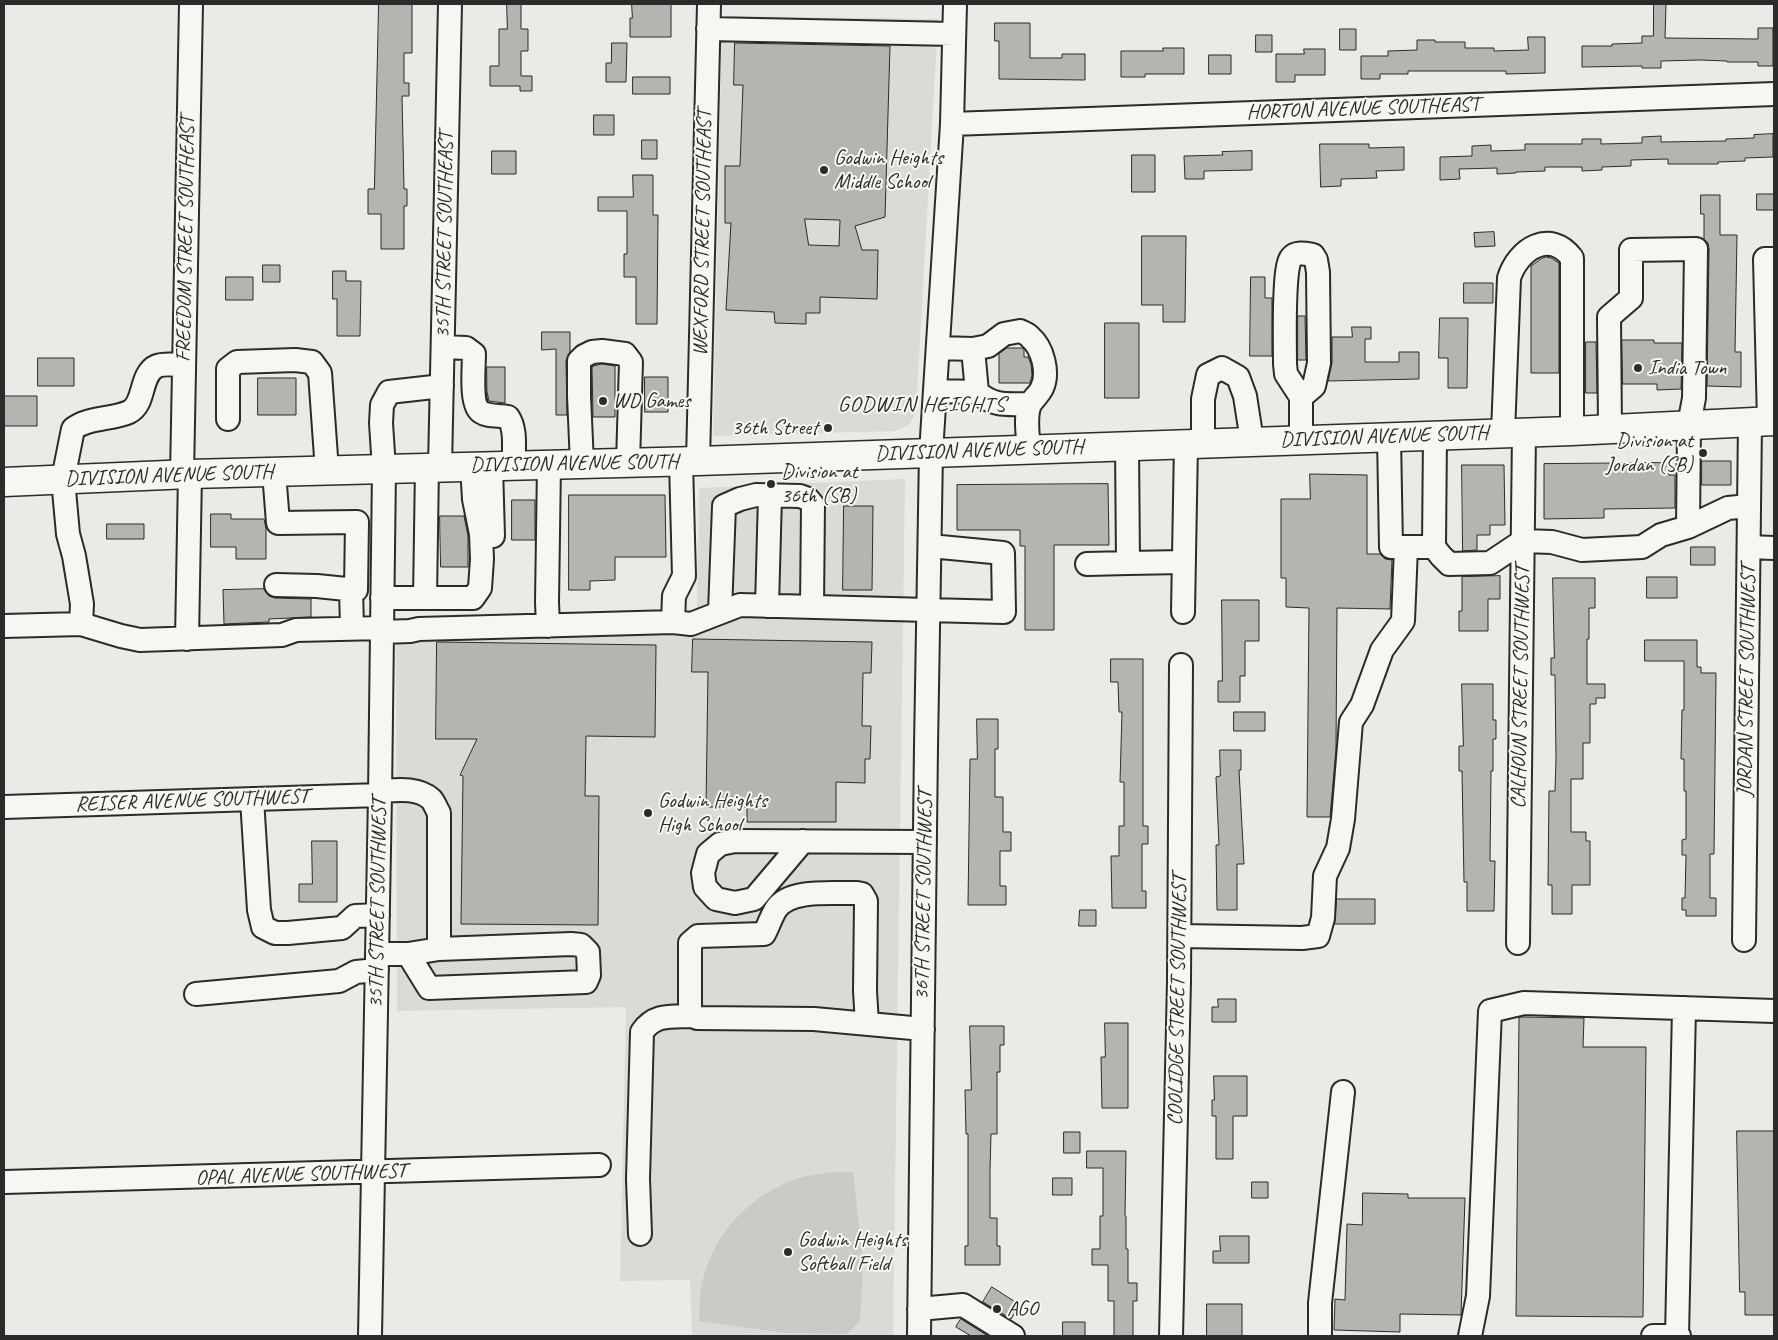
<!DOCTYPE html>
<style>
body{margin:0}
#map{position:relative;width:1778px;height:1340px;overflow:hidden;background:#eaeae6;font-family:Caveat,sans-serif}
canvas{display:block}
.frame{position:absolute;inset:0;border:5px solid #2b2b2b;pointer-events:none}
</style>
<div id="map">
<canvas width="1778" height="1340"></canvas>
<div class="frame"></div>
</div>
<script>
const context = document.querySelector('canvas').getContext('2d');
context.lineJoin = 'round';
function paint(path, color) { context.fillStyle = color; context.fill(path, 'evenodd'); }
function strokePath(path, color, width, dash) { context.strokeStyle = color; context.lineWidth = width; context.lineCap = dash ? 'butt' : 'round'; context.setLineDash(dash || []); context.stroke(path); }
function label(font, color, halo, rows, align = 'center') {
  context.font = font + ' Caveat,sans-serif'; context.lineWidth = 4; context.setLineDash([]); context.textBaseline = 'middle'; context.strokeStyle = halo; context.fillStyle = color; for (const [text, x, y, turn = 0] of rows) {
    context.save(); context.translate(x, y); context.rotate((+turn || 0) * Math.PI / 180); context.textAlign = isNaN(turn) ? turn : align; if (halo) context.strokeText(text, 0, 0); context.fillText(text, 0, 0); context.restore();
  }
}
paint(new Path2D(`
 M722 16 938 19 916 412 909 425 895 431 713 436Z
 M905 479 893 1336H692L690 1280 620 1281 626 1007 397 1011 396 619 697 610 699 488Z`), '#dadad6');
paint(new Path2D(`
 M833 1172H853L863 1262 860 1321 847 1334 785 1333 699 1321C700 1306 699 1290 704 1276 716 1231 752 1194 796 1179 807 1175 821 1174 833 1172Z`), '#cacac7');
const building = new Path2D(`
 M379 4H412V53H404V83H409V96H402L404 189H407V206H404V249H381V214H368V189H374Z
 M507 4H521V29H528V51H521V76H532V91H520V86H490V66H499V29H507Z
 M632 4H671V37H630V18H632Z
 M1654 4H1666L1665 38 1758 39V28H1773V66H1758V62H1727V61L1700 60 1661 61V68H1642V66L1582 67V46H1612V44L1642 43V36H1653Z
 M995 23H1030V58H1062V54H1085V80L999 79V41H995Z
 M1340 29H1356V50H1340Z
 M1256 35H1272V52H1256Z
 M1528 37H1545V73L1506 74V71H1408V74H1380V79H1361V56H1388V51L1417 50V40H1435V42H1465V48H1494V51L1528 50Z
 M612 43H627L626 82H606V63H611Z
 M735 43 890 46 885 217 855 226 862 250H878L877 299 820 297V313H806V324L775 323 774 312 726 310 731 223H725V166H740L743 85H734ZM805 219 840 220 839 246 809 245Z
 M1163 48H1184V74H1145V77H1121V51H1163Z
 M1304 49H1325V75H1295V82H1276V54H1304Z
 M1209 55H1231V74H1209Z
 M633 77H670V94H633Z
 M594 115H614V135H594Z
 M1773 134V157L1745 158V161L1718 162V164H1668V159L1631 160V166L1602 167V170L1582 171V167H1545V171L1516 172V173L1497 174V168L1459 169 1460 179 1440 180V157L1472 156V146L1491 145V151L1525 150V144H1582V139H1601V144L1642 143V137L1661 136V142L1726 141V139L1754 138V135Z
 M642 140H657V159H642Z
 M1320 144H1369V148L1404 147V170L1376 171 1377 178 1341 179V186L1321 187Z
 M492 151H516V174H492Z
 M1252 151V170L1204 171V179H1185L1184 156 1223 155 1222 152Z
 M1132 155H1155V192H1132Z
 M633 175H653V215H658L657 324H636V277H624V254H627V211H598V197H633Z
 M1757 194H1774V210H1757Z
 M1701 195H1720V235H1737L1735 352H1741V387L1707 386 1709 249 1708 243 1704 239V214H1701Z
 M1494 232 1495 246 1475 247 1474 233Z
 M1142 236H1186L1185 322H1163V305H1142Z
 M1546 257 1551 258 1559 263V373H1531V266L1541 259Z
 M263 265H280V282H263Z
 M333 271H346V281H361L360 336H337V299H333Z
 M226 277H253V300H226Z
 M1251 277H1265V298H1272V356H1250Z
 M1464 283H1493V303H1464Z
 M1298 316H1305L1306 360H1298Z
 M1440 318H1468L1467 388H1448V358H1439Z
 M1105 323H1139V398H1105Z
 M1352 327H1371V339H1365V362H1399V352H1419V379L1328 381 1332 363V337H1352Z
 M542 332H570V352L566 361 567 415H556V349L542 350Z
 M1622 340H1654V343H1682L1681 389 1657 390V384H1623Z
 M1586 342H1596L1597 393H1586Z
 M1007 348H1022L1024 349V357H1028L1031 364 1032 375 1030 383H999V354Z
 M38 358H74V386H38Z
 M602 364 615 366V417H593L592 367Z
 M487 367H505V403L489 401 487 392Z
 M645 377H668V412H645Z
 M258 378H296V415H258Z
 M4 396H37V426H4Z
 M1702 461H1731V485H1702Z
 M1669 463V475H1675V508L1604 509V518L1544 519V464Z
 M1462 465H1504L1505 525H1490V535H1477V550L1463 551Z
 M1310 474 1367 475V554H1380L1385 559 1392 560 1390 609 1337 608 1336 749 1330 817H1307L1309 608 1286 607V578H1281V499H1310Z
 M1108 484 1109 545H1054V630H1025V546H1020V530H957V485Z
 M569 495H665L666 557H615V580L590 581V590H569Z
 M512 500H535V540H512Z
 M844 506H873L872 590H843Z
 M211 514H231V519H264L266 529V559H236V547H211Z
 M440 516H464L468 536V567H441Z
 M107 524H144V539H107Z
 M1691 547H1715V565H1691Z
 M1500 576V599H1488V631H1459V611H1462V577Z
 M1647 577H1677V598H1647Z
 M1553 578H1595V608H1589V639H1587V684H1605V698H1596V704H1590V743H1583V779H1571V832H1586V841H1590V885H1572V914H1552V885H1548L1549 791H1555L1556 759 1555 675H1551V658H1554Z
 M264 589 269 596 275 598 311 599V617L269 619V622L224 624 223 590Z
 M1222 600H1259V641H1245V676H1240V702H1218V681H1222Z
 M693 639 872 642 871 673H863L862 726H871L870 759H865V783L836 782V822H747V807H706L708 672H692Z
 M1645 640H1697V667H1701V673H1716L1714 854H1710V898H1716V916H1686V910H1682V898H1685L1686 855H1682V840L1686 839V791H1684V759H1681L1682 710H1684V661H1645Z
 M437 642 656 645 655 737 586 736 585 796H599L598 925 461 924 463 776 460 775 477 739H436Z
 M1111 659H1143V826H1148V844H1142V891H1146V908H1112L1111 856H1119V826H1124V782H1120L1122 712H1119L1118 682H1111Z
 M1462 684H1493V720H1496V739H1493V771H1491L1490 861H1495L1494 911H1467V882H1464L1462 771H1459V746H1463Z
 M1234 712H1265V731H1234Z
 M977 719H998V749H995V797H1003V832H1011V851H1000V886H1006V905H968L970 759H977Z
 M1220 750H1241V770H1239L1244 864H1237V910H1217L1216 845H1219L1216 777 1220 776Z
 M312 841H337V902H299V884H312Z
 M1337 899H1375V924H1335Z
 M1080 910H1096V926H1079Z
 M1218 999H1236V1022H1212V1007H1218Z
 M1522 1017 1584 1018 1583 1047H1646L1643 1317 1516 1316 1519 1018Z
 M1105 1023H1128V1108H1102L1101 1057H1105Z
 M970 1026H1004V1045H1000V1072H997V1134H991L990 1171V1218H997V1246H1000V1265H965V1246H968V1134H966L965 1090H971Z
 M1214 1076H1247V1116H1233V1159H1216V1116H1212V1100H1214Z
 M1737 1131H1774V1315H1745V1292H1740Z
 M1064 1132H1080V1153H1064Z
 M1087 1151H1126L1125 1216H1126V1249H1128V1283H1137V1301H1133V1336H1114V1301H1108V1265H1092V1249H1100V1216H1103V1168H1087Z
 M1053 1178H1072V1195H1053Z
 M1252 1182H1268V1198H1252Z
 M1363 1193 1408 1194V1198H1465L1461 1315 1400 1314V1332L1334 1330 1335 1299 1345 1300 1347 1224 1362 1225Z
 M1220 1236H1249V1263H1213V1251H1220Z
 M992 1287 1020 1305 1011 1319 983 1302Z
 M1207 1304H1242V1336H1207Z
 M961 1319 988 1336H971L956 1327Z
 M1063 1322H1085V1336H1063Z`);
paint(building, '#b4b4b1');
strokePath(building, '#2b2b2b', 1);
const minor = new Path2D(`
 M708 29 954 34
 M952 124 1774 94
 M443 347 466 348 474 354C474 367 470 405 481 412 488 417 500 415 508 417 517 430 513 450 514 466
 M938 348 973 349 988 346 1004 334 1020 331C1024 333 1028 334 1030 337 1043 348 1049 373 1042 388 1039 395 1031 400 1029 407 1025 420 1028 436 1029 450
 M973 349 977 392C994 407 1008 404 1029 404
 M936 391 977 392
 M1301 397 1314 386 1319 363 1318 272 1316 260 1313 255C1307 254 1296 251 1291 258 1283 266 1285 348 1285 364L1286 374 1301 397V440
 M228 419V369L237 362 295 360 312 362 320 373 327 471
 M1769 421 1765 259H1774
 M1610 429 1609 317 1631 298V250L1696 249 1694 398 1689 425 1688 527
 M1503 433 1509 278C1518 249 1550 229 1572 258V431
 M1389 437 1391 547H1434L1435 435
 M1203 443V399L1208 375 1222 368 1238 377 1245 396 1252 441
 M1127 446 1128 563 1184 562
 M698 461 709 4
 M582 464 579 396V361L584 356 592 352 602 351 625 354 631 362 628 463
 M491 466 493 536
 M440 467 450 4
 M274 472 278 523 357 522 356 590 317 586 276 585
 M182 475 191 4
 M1434 547 1441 556 1449 564 1490 563 1523 541 1552 542 1582 550 1642 547 1661 535 1688 527 1728 508 1749 506
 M1749 547 1774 548
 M1087 564 1128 563
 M351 589 352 628
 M382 598H473L480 588 482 559 481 534 474 499 472 466
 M425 598 427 467
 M767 606 770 496
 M720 612 724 506 740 499 756 495 800 496 808 499 813 505 812 607
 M1183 612 1186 444
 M673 622 674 596 684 576 681 462
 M81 624 82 604 74 556 68 534 63 479 73 429C88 417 111 420 129 412 146 404 139 374 157 366 164 363 176 365 184 365
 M4 626 81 624 121 636 140 640 282 635 296 630 382 628
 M548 626 547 602 549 465
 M382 632 410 631 419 629 673 622 691 624 740 605 1004 612 1003 553 930 546
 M187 639 190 474
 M380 791C396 790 418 787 431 799 434 802 436 808 439 813V949
 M252 799 259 910 263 927 275 933H288L342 928 355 916 378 915
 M4 807 380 795
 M803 841 754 899 735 903 716 899 705 887 703 873 708 854 720 844 735 841 925 842
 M1180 936 1302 938 1318 936 1323 918 1325 876 1338 848 1343 819 1351 722 1362 705 1382 650 1403 621 1406 547
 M1744 940 1750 422
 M1518 943 1524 432
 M377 954H408L439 949 571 944 581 945 588 952 589 975 586 982 429 988 408 954
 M196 994 339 981 356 972 377 970
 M867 1024 865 991 866 901 862 894 857 893C834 894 790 888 776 909 771 917 768 927 764 934L698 936 690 943V1012L693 1016 697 1018 814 1019 923 1029
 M4 1182 599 1165
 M640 1234 638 1179 642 1032C655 1013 672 1017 693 1016
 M919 1309 963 1305 1013 1336
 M370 1336 380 795 384 469 381 423 382 405 389 392 442 386
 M919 1336 926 746 931 453 952 124 955 4
 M1171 1336 1179 981 1181 665
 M1320 1336V1303L1343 1092
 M1470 1336 1478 1296 1490 1011 1524 1003 1774 1011
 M1653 1336H1679
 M1677 1336 1684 1008`);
const major = new Path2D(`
 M4 482 190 474 698 461 1572 431 1774 421`);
strokePath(minor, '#2b2b2b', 26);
strokePath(major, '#2b2b2b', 31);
strokePath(minor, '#f6f6f2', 22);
strokePath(major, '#f6f6f2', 28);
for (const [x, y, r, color] of [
 [824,170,5,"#2b2b2b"],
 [1638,368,5,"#2b2b2b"],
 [603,401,5,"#2b2b2b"],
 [828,428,5,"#2b2b2b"],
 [1703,453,5,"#2b2b2b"],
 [771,484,5,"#2b2b2b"],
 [648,813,5,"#2b2b2b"],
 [788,1252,5,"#2b2b2b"],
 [997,1309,5,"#2b2b2b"]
]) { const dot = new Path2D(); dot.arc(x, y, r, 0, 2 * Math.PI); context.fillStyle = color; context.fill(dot); strokePath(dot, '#f6f6f2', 2); }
label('21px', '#2b2b2b', '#f6f6f2', [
 ["HORTON AVENUE SOUTHEAST",1363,109,-2],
 ["WEXFORD STREET SOUTHEAST",703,233,-89],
 ["35TH STREET SOUTHEAST",445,235,-89],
 ["FREEDOM STREET SOUTHEAST",186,239,-89],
 ["DIVISION AVENUE SOUTH",1384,437,-2],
 ["DIVISION AVENUE SOUTH",979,451,-2],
 ["DIVISION AVENUE SOUTH",574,464,-1],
 ["DIVISION AVENUE SOUTH",169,476,-2],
 ["JORDAN STREET SOUTHWEST",1747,681,-89],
 ["CALHOUN STREET SOUTHWEST",1521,687,-89],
 ["REISER AVENUE SOUTHWEST",192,801,-2],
 ["36TH STREET SOUTHWEST",924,895,-89],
 ["35TH STREET SOUTHWEST",378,903,-89],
 ["COOLIDGE STREET SOUTHWEST",1178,1000,-89],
 ["OPAL AVENUE SOUTHWEST",301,1175,-2]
]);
label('21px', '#2b2b2b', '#f6f6f2', [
 ["Godwin Heights",834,158],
 ["Middle School",834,182],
 ["India Town",1648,368],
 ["WD Games",613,401],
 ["36th Street",818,428,"right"],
 ["Division at",1693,441,"right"],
 ["Jordan (SB)",1693,465,"right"],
 ["Division at",781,472],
 ["36th (SB)",781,496],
 ["Godwin Heights",658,801],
 ["High School",658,825],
 ["Godwin Heights",798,1240],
 ["Softball Field",798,1264],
 ["AGO",1007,1309]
], 'left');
context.letterSpacing = '1px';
label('22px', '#2b2b2b', '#f6f6f2', [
 ["GODWIN HEIGHTS",922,405]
]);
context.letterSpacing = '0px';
</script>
